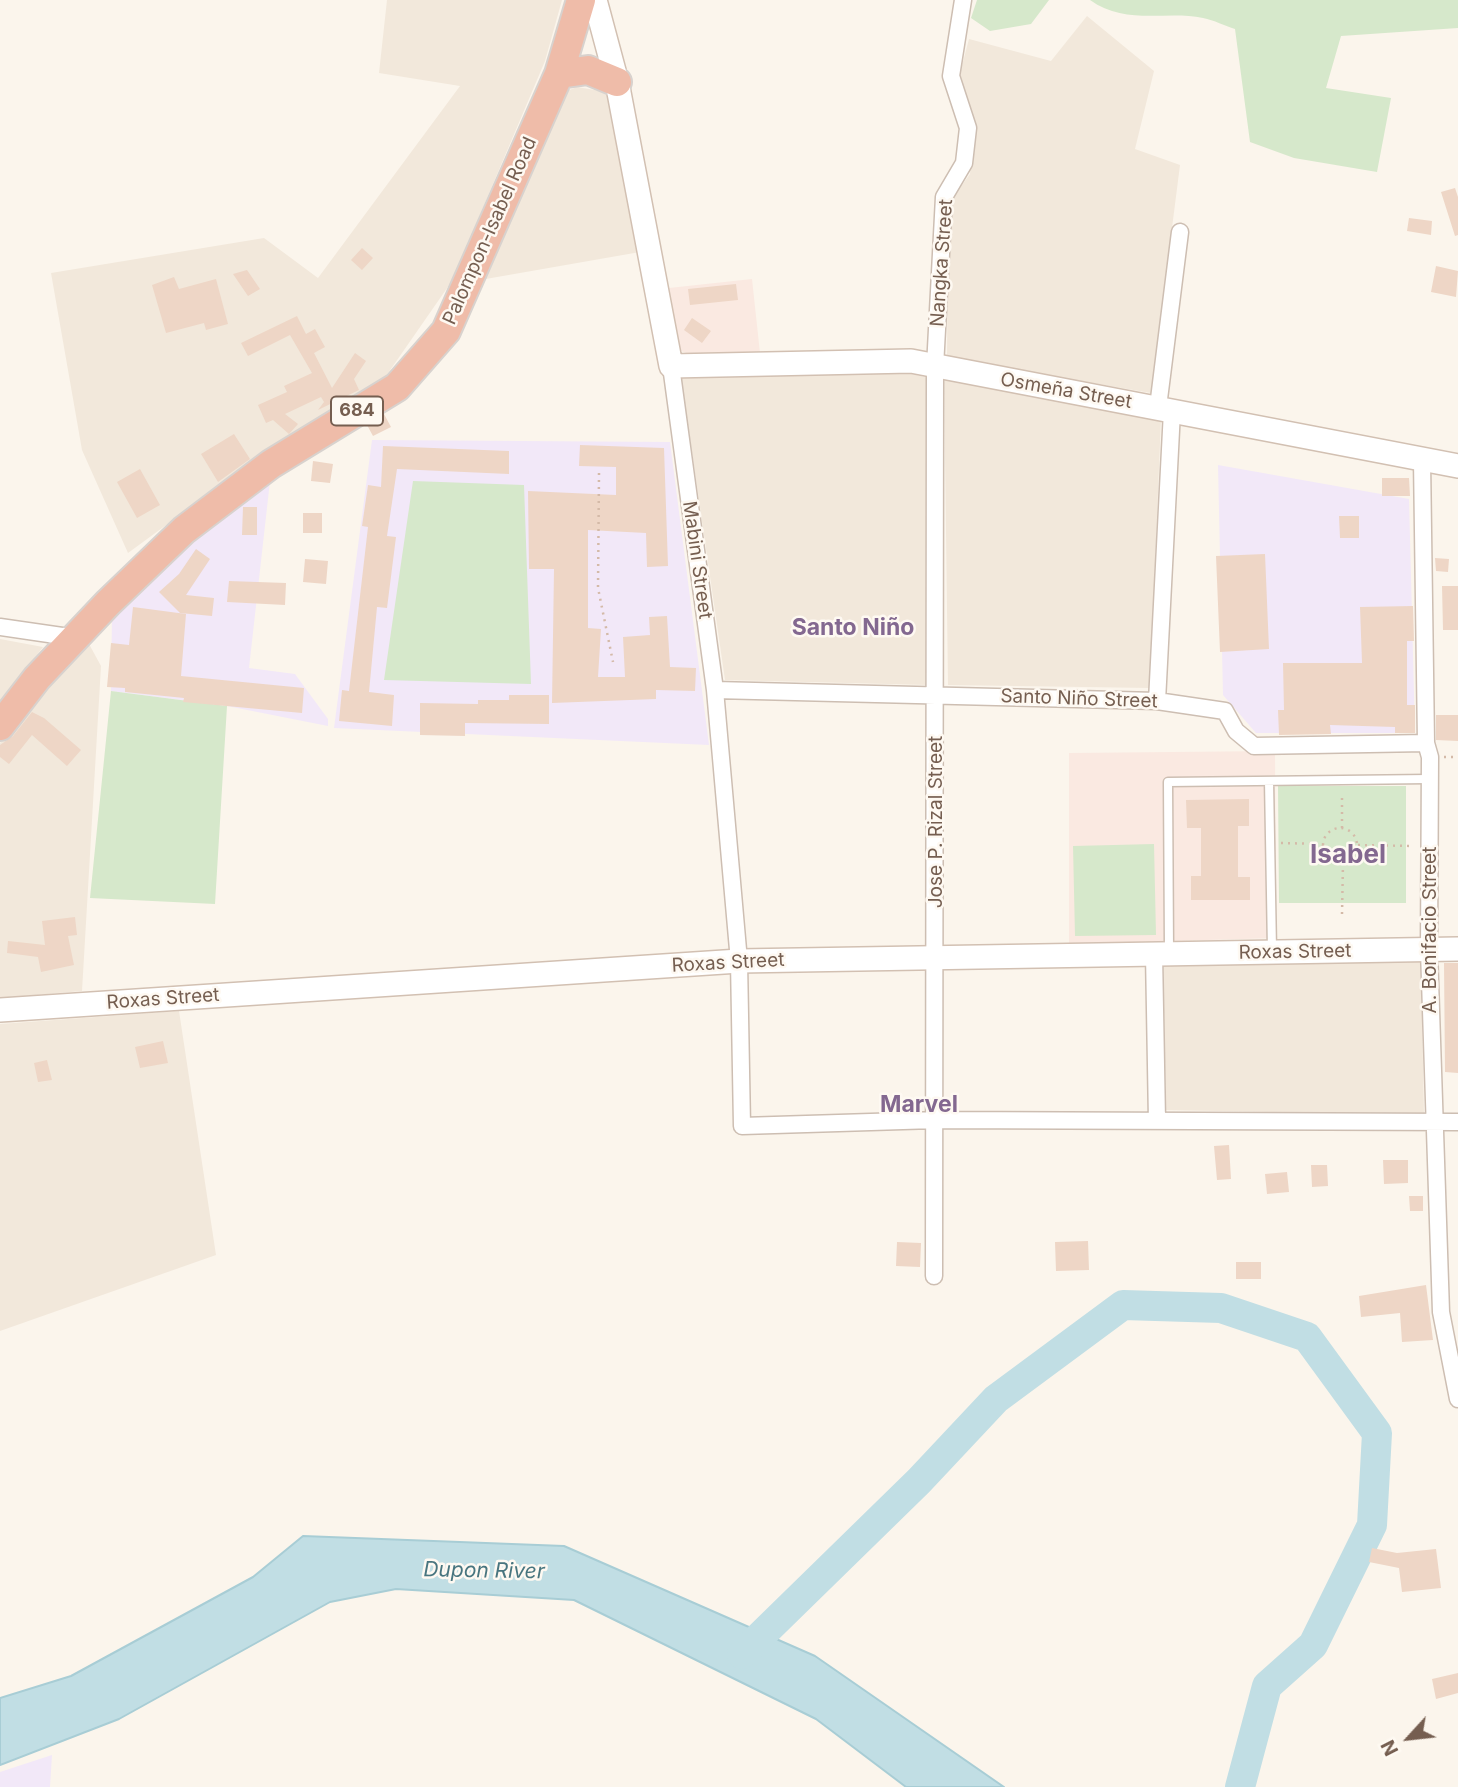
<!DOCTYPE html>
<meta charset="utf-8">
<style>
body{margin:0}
#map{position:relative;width:1458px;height:1787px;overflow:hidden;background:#fbf5ec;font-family:Inter,sans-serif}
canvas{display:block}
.north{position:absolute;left:1374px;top:1703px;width:70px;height:70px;-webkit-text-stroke:5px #fef9f2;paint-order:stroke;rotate:243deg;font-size:19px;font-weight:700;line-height:28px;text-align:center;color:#755e50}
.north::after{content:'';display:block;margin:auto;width:24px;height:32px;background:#755e50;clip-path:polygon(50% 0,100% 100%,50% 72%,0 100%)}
</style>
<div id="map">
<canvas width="1458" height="1787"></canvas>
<div class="north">N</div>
</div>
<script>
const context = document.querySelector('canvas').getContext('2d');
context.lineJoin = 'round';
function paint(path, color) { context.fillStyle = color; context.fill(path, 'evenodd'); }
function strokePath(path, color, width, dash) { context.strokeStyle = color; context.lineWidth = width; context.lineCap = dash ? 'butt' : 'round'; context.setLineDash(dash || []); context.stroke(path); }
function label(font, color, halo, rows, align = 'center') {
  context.font = font + ' Inter,sans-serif'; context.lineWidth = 5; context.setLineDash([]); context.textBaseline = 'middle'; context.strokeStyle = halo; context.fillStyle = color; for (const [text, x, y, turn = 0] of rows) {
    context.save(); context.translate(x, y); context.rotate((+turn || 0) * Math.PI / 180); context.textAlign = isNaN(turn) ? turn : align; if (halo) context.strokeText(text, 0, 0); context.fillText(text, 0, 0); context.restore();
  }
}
paint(new Path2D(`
 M387 0H562L545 61 452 281 386 376 218 487 128 553 82 450 51 273 264 238 318 278 460 86 379 73Z
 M1087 16 1154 71 1135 149 1180 165 1151 393 947 358 948 204 970 174 973 125 960 73 969 39 1051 61Z
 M577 87 607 92 640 252 480 280 559 94Z
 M903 372 929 378V685L725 680 681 376Z
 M944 378 1161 418 1150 688 948 685Z
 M0 639 43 647 0 703Z
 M89 644 101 666 82 991 0 998V743L37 696Z
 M1163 962H1421L1424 1115 1166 1110Z
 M179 1011 216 1255 0 1331V1024Z`), '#f2e8db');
paint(new Path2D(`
 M752 279 760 353 691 355 676 349 669 288Z
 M1275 751 1276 938 1069 944V753Z`), '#fae9e1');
paint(new Path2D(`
 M372 440 670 442 709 745 334 728Z
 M1218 465 1409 499 1415 733H1256L1223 695Z
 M270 481 249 668 295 674 328 719V726L227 706 111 691 112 613 189 539Z
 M52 1755 50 1787H0V1772Z`), '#f2e8f8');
paint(new Path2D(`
 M977 0H1049L1031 24 990 31 971 18Z
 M1090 0H1458V28L1341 36 1326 88 1391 98 1377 172 1294 158 1250 142 1235 29C1225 26 1214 20 1203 18 1167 10 1126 26 1090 0Z
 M413 481 524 485 531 684 384 680Z
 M111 691 227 706 215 904 90 898Z
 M1278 786H1406V903H1279Z
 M1154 844 1156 935 1075 936 1073 846Z`), '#d6e8cb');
const water = new Path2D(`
 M303 1536 564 1546 815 1656 1004 1787H906L816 1719 574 1600 396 1589 330 1602 119 1719 0 1765V1698L71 1676 253 1577Z`);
paint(water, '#c1dee4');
strokePath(water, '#a8cdd5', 2);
strokePath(new Path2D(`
 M742 1654 919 1481 996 1399 1123 1305 1221 1308 1307 1337 1377 1433 1372 1525 1313 1645 1267 1686 1240 1787`), '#c1dee4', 30);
paint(new Path2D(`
 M1455 188 1458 197V235L1455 236 1441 192Z
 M1409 218 1432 221 1431 235 1407 231Z
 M362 248 373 258 362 270 351 260Z
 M1436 266 1458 271 1456 297 1431 292Z
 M247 270 260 289 248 296 233 274Z
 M174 277 179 289 216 279 228 324 206 330 204 323 166 333 152 285Z
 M736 284 738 300 690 305 688 289Z
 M297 316 306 334 315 329 325 347 314 353 332 388 355 353 366 361 354 379 359 390 318 410 324 402 321 397 285 414 298 424 289 434 273 420 266 423 258 405 287 392 284 386 312 373 290 335 248 356 241 343Z
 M692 318 711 331 702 343 684 330Z
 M384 414 391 427 373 436 367 425Z
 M234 434 250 459 218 482 201 454Z
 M580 445 664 448 668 566 647 567 646 533 588 530V628L601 629 598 677H625L623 637 650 635 649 617 667 616 670 667 696 668 695 691 656 690V699L552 703 554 569H529L528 491 616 495V467L579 466Z
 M383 446 509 451V474L397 469 387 536 396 537 387 608 377 607 369 692 394 695 392 726 339 721 342 690 349 691 368 527 362 526 368 485 381 487Z
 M313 461 333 464 330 483 311 481Z
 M140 469 160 505 137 518 117 482Z
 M1382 478H1409L1410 496H1382Z
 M243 507H257V535H242Z
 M303 513H322V533H303Z
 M1339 516H1359V538H1340Z
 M196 549 210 559 186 595 214 598 212 616 180 613 159 592 179 574Z
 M1265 554 1269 649 1220 652 1216 556Z
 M1435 558 1449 559 1448 572 1436 571Z
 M305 559 328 561 326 584 303 582Z
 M229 581 286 583 285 605 227 602Z
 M1442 586H1458V630H1443Z
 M1413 606 1414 641H1407V705H1415V733H1395V727L1330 725 1331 734 1279 735 1278 710H1284L1283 663H1362L1360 607Z
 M133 607 186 614 181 676 304 688 302 713 183 702 184 698 125 692V688L107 687 111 643 129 645Z
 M509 695H549V724L465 723V736L420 735V703L478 704V700H509Z
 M32 712 44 718 81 750 67 766 32 735 9 764 0 757V745L13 736Z
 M1436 715H1458V741L1436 740Z
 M1249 799V826H1238V877H1250V900H1191V876H1201V828H1187L1186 800Z
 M75 917 77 935 68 936 74 965 41 972 38 957 7 953 8 941 45 945 42 921Z
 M1444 963H1458V1073L1445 1072Z
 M163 1041 168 1063 140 1068 135 1047Z
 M47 1060 52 1080 38 1082 34 1063Z
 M1229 1145 1231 1179 1217 1180 1214 1146Z
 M1383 1160H1408V1183L1384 1184Z
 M1311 1165H1327L1328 1186 1312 1187Z
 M1287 1172 1289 1192 1267 1194 1265 1174Z
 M1409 1196H1423V1211H1410Z
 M1088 1241 1089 1270 1056 1271 1055 1242Z
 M897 1242 921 1243 920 1267 896 1266Z
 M1236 1262H1261V1279H1236Z
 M1426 1285 1433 1340 1402 1342 1400 1313 1361 1317 1359 1296Z
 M1372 1548 1397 1553 1436 1549 1441 1588 1402 1592 1399 1568 1369 1562Z
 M1458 1673V1693L1436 1699 1432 1679Z`), '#eed6c6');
const lane = new Path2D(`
 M1269 781 1272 950
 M1169 951 1168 782 1429 779`);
const street = new Path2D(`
 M671 366 715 690 739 961 742 1126 935 1120 1458 1122
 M1158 407 1180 232
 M1422 460 1426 743 1430 757 1429 950 1441 1312 1458 1399
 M0 627 76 638
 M715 690 1157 701 1225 711 1236 731 1254 746 1426 743
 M1157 701 1172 411
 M1154 954 1157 1121
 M934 1276 935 367 944 197 964 163 968 128 951 76 963 0`);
const secondary = new Path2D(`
 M595 0 617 82 671 366 911 361 1458 466
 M0 1010 739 961 1458 949`);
const highway = new Path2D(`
 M559 74 588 70 617 82
 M0 726 37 678 108 603 184 530 271 464 397 387 446 331 559 74 581 0`);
strokePath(lane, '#cdbeb2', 11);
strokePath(street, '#cdbeb2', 19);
strokePath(secondary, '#d2c0b2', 26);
strokePath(highway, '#d8d2ce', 32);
strokePath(new Path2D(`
 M599 473 598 588 613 662
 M1444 757H1458
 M1323 845a17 17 0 1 1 34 0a17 17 0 1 1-34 0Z
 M1342 828V793
 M1281 843 1323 844
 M1358 845 1414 846
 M1342 914 1343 863`), '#d4baa8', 2.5, [2, 5]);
strokePath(lane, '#fff', 8);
strokePath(street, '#fff', 16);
strokePath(secondary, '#fff', 23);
strokePath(highway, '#efbca9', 28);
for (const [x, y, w] of [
 [357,411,52]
]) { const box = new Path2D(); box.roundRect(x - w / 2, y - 14.5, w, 29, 5); context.fillStyle = '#fef9f2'; context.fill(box); strokePath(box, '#755e50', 2); }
label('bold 18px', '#755e50', null, [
 ["684",357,411]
]);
label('19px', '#755e50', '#fef9f2', [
 ["Palompon-Isabel Road",490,231,-66],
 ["Nangka Street",942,263,-86],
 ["Osmeña Street",1066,391,10],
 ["Mabini Street",697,560,82],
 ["Santo Niño Street",1079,699,2],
 ["Jose P. Rizal Street",936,822,-90],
 ["A. Bonifacio Street",1430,930,-90],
 ["Roxas Street",1295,952,-1],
 ["Roxas Street",728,963,-3],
 ["Roxas Street",163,999,-4]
]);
label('italic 21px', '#48757f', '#fef9f2', [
 ["Dupon River",484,1571,1]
]);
label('bold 23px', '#836890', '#fef9f2', [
 ["Santo Niño",853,628],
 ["Marvel",919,1105]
]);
label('bold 26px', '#836890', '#fef9f2', [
 ["Isabel",1348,855]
]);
</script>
